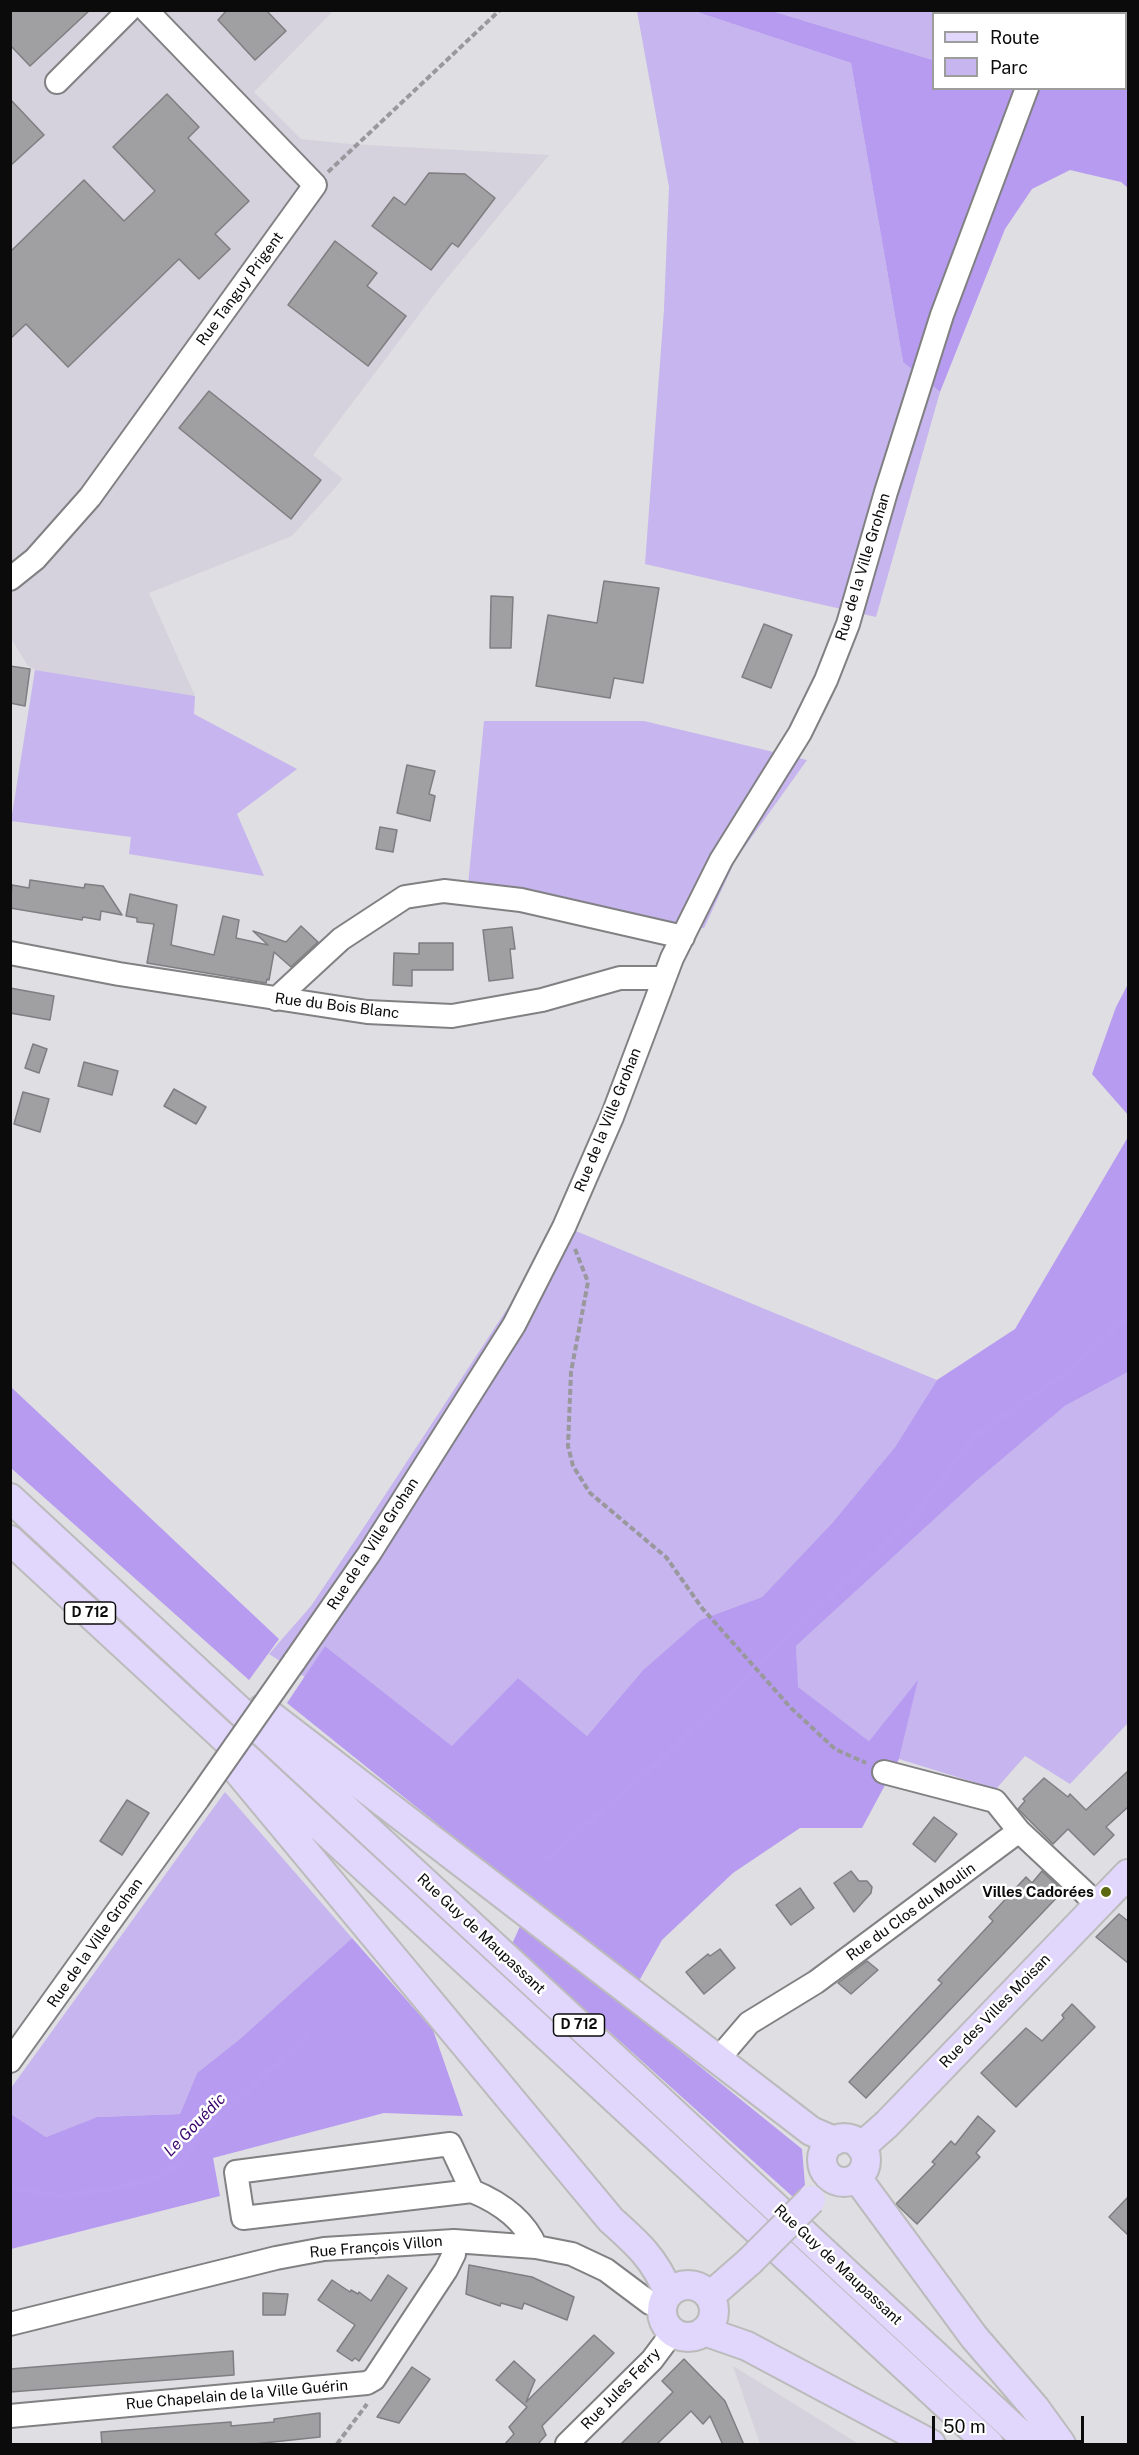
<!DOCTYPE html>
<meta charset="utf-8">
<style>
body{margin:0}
#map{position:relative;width:1139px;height:2455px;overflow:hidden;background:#dfdee2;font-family:"Public Sans",sans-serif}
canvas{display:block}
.frame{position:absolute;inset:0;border:12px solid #0b0b0c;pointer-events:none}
.legend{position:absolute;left:932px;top:12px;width:195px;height:78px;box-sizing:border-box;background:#fff;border:2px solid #9d9d9e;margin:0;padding:8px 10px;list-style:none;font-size:18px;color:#0b0b0c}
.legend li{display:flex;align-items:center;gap:12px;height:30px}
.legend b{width:30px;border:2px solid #9d9d9e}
.scale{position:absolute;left:932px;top:2416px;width:152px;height:27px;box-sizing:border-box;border:3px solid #0b0b0c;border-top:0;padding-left:8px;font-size:18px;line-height:21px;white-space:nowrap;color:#0b0b0c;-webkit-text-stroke:4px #fff;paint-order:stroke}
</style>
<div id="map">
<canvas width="1139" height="2455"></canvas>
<div class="frame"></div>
<ul class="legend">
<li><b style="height:8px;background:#e1d6fb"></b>Route</li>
<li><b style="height:16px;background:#c6b5ee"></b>Parc</li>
</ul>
<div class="scale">50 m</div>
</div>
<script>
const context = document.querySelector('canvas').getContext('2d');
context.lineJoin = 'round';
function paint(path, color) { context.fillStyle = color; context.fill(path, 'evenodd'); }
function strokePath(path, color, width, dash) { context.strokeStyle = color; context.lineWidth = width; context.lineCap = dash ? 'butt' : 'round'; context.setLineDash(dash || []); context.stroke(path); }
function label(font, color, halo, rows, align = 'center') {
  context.font = font + ' "Public Sans",sans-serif'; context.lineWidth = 5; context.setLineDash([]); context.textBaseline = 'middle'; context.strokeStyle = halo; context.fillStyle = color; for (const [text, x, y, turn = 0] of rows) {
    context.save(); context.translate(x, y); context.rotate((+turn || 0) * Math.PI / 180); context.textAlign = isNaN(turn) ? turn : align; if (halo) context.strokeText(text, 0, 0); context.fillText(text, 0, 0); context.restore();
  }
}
paint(new Path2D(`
 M11 11H333L254 92 301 139 349 144 549 155 439 288 313 455 343 479 292 536 149 593 195 696 35 670 28 666 11 638Z
 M733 2366 859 2444H760Z`), '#d5d2dd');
paint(new Path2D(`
 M637 11H694L851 63 903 362 940 392 876 617 645 564 664 309 669 187Z
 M772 11H1015L1014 14H934L933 60Z
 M35 670 195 696 194 714 297 769 237 814 264 876 129 854 131 837 11 821Z
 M484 721H644L807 760 736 859 704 928 618 915 468 885Z
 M554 1222 937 1380 895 1447 833 1522 762 1597 700 1620 643 1670 587 1736 518 1678 453 1747 325 1646 305 1677 269 1654 311 1606 364 1527 509 1306Z
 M1128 1372V1723L1070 1784 1025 1756 996 1789 899 1759 917 1682 869 1741 797 1687 796 1646 975 1482 1065 1406Z
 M225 1792 352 1938 241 2038 197 2073 180 2114 97 2117 46 2137 11 2114V2088Z`), '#c6b5ee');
paint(new Path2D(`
 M694 11H772L933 60 934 88H1126V50L1128 51V188L1121 182 1070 170 1032 189 1005 229 940 392 903 362 851 63Z
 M1128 984V1115L1092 1074 1116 1007Z
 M1128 1137V1372L1065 1406 975 1482 796 1646 798 1687 869 1741 918 1680 899 1759 862 1828H800L733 1873 662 1940 625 2006 802 2149 805 2185 793 2197 512 1944 532 1900 287 1703 325 1646 452 1746 518 1678 587 1736 643 1670 700 1620 762 1597 833 1522 895 1447 937 1380 1015 1329Z
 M11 1387 279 1639 249 1680 11 1468Z
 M352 1938 433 2030 463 2116 384 2113 213 2158 220 2196 11 2249V2114L46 2137 97 2117 180 2114 197 2073 241 2038Z`), '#b79bf1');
strokePath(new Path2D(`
 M547 1859 656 1764 914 1516 975 1436 1071 1369 1128 1316
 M10 2188 62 2196 118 2188 161 2176 182 2161 199 2136 306 2037`), '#b89cf2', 6);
const building = new Path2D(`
 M10 10H90L30 66 10 45Z
 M227 10H266L286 31 255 60 218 20Z
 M167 94 199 127 188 138 249 201 215 234 230 249 199 279 179 259 68 367 26 324 10 339V252L84 180 124 221 155 191 113 147Z
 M10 99 44 135 10 166Z
 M429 173 465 174 495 198 458 247 452 243 431 270 372 226 394 197 405 205Z
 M335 241 377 273 367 286 406 316 368 366 288 305Z
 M209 391 321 480 291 519 179 428Z
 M604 581 659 588 643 683 614 678 610 698 536 686 548 615 597 623Z
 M491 596 513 597 511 648H490Z
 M764 624 792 635 771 688 742 677Z
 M10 666 30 669 25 706 10 703Z
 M407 765 435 771 429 794 435 796 430 821 397 813Z
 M380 827 397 830 393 852 376 849Z
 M30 880 84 888 85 884 103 886 122 915 101 911 100 920 83 917 82 920 10 908 12 885 29 888Z
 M130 894 177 905 171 945 214 955 223 916 239 920 236 938 268 945 253 931 286 942 301 926 318 942 291 967 274 952 269 980 267 979 266 983 147 963 154 924 137 922V918L126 916Z
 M512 927 515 949H510L513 978 489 981 483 930Z
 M419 943H453V970H412V986L393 985 394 953 419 954Z
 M10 988 54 996 50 1020 10 1013Z
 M33 1044 47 1049 39 1073 25 1068Z
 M84 1062 118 1071 112 1095 78 1086Z
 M174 1089 206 1107 196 1124 164 1106Z
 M23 1092 49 1099 40 1132 14 1124Z
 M1128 1771V1807L1106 1827 1114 1835 1094 1855 1068 1829 1053 1844 1018 1809 1025 1801 1023 1799 1044 1778 1068 1797 1070 1794 1086 1810Z
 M127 1800 149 1813 122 1855 100 1841Z
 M934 1817 957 1834 935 1862 913 1844Z
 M851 1871 859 1881H867L872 1887 871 1893 854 1912 834 1883Z
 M1042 1871 1063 1891 866 2098 849 2082 942 1983 938 1980 993 1921 989 1917 1026 1877 1032 1883Z
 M800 1888 814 1908 791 1925 776 1905Z
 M1119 1914 1128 1921V1963L1096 1937Z
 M720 1949 735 1968 704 1994 686 1972 708 1954 710 1956Z
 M867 1961 878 1970 851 1994 838 1983Z
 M1072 2004 1095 2027 1016 2107 981 2073 1026 2028 1042 2041 1064 2018 1062 2015Z
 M978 2116 995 2131 976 2153 980 2157 917 2224 896 2204 935 2164 932 2162 951 2141 955 2145Z
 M1128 2197V2235L1109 2217Z
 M469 2265 532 2277 574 2297 567 2320 524 2303 522 2309 501 2303 500 2306 466 2294Z
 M388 2275 407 2288 359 2361 355 2358 352 2361 337 2351 355 2325 318 2300 332 2280 350 2292 351 2290 358 2294 359 2292 371 2301Z
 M263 2293 288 2294 285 2315H263Z
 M594 2335 614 2353 542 2426 546 2435 537 2445H504L514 2434 509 2427 527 2407 496 2380 514 2361 535 2380 526 2402Z
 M233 2351 234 2375 10 2392V2369Z
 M684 2359 725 2401 744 2445H723L710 2416 703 2424 691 2411 656 2445H620L673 2392 662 2381Z
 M412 2367 430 2379 399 2423 377 2417Z
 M320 2413V2437L245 2445H102L101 2432 231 2422V2426L274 2422V2419Z`);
paint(building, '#a09fa2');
strokePath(building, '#7f7e81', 1.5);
const minor = new Path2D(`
 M1055 14 1057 10
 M57 82 129 10
 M10 579 35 559 90 497 315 185 146 10
 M10 953 119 974 367 1012 452 1016 542 1000 620 978H663
 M276 999 341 939 405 897 444 891 521 900 683 937
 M294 1662 369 1554 514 1325 564 1227 612 1117 672 958 721 860 800 733 826 680 848 624 886 492 942 315 1027 88
 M884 1772 995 1801 1019 1831 1098 1905
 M719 2058 749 2023 816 1982 1019 1831
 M10 2061 198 1799
 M472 2191 450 2144 236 2172 243 2218 472 2191C499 2202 524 2219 536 2247
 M10 2324 276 2258 324 2249 454 2241 536 2247 572 2254 606 2270 650 2303 661 2307
 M10 2416 367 2383 374 2379 446 2270 454 2254V2241
 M567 2444 652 2360 673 2332`);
const major = new Path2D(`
 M10 1498 1031 2444
 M10 1540 989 2444
 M262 1709 811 2131 834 2141
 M237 1770 611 2220C637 2243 655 2259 668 2292
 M822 2160a22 22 0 1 1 44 0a22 22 0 1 1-44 0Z
 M861 2147 887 2124 1128 1874
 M857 2178 974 2337 1035 2408 1061 2444
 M662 2311a26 26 0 1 1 52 0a26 26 0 1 1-52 0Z
 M710 2296 750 2261
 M704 2331 747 2346 931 2444`);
strokePath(minor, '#818083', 26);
strokePath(major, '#bbb', 32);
strokePath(new Path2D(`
 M328 172 500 10
 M575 1249 588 1282 571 1372 568 1446 573 1466 590 1493 666 1557 702 1608 791 1708 835 1749 866 1763
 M337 2444 367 2404`), '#99989c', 4, [6, 3]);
strokePath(minor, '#fff', 22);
strokePath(major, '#e1d6fb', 28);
const minorBridge = new Path2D(`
 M198 1799 294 1662`);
const majorBridge = new Path2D(`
 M750 2261 811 2200`);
strokePath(minorBridge, '#818083', 26, []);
strokePath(majorBridge, '#bbb', 32, []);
strokePath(minorBridge, '#fff', 22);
strokePath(majorBridge, '#e1d6fb', 28);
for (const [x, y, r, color] of [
 [1106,1892,6,"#5c6911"]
]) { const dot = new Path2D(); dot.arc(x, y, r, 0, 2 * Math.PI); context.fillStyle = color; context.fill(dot); strokePath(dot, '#fff', 2); }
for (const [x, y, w] of [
 [90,1613,51],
 [579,2025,51]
]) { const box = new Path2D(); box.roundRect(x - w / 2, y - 11, w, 22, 4.5); context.fillStyle = '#fff'; context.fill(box); strokePath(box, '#0b0b0c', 1.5); }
label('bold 14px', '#0b0b0c', null, [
 ["D 712",90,1613],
 ["D 712",579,2025]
]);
label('15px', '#0b0b0c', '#fff', [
 ["Rue Tanguy Prigent",240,289,-54],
 ["Rue de la Ville Grohan",863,567,-73],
 ["Rue du Bois Blanc",337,1006,7],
 ["Rue de la Ville Grohan",608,1120,-68],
 ["Rue de la Ville Grohan",373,1544,-57],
 ["Rue du Clos du Moulin",911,1912,-36],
 ["Rue Guy de Maupassant",481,1934,43],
 ["Rue de la Ville Grohan",95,1943,-55],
 ["Rue des Villes Moisan",995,2011,-46],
 ["Rue François Villon",376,2247,-5],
 ["Rue Guy de Maupassant",838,2265,43],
 ["Rue Jules Ferry",621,2389,-46],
 ["Rue Chapelain de la Ville Guérin",237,2395,-5]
]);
label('bold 15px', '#0b0b0c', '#fff', [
 ["Villes Cadorées",1094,1892]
], 'right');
label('italic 16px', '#3b066e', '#fff', [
 ["Le Gouédic",195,2125,-46]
]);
</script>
